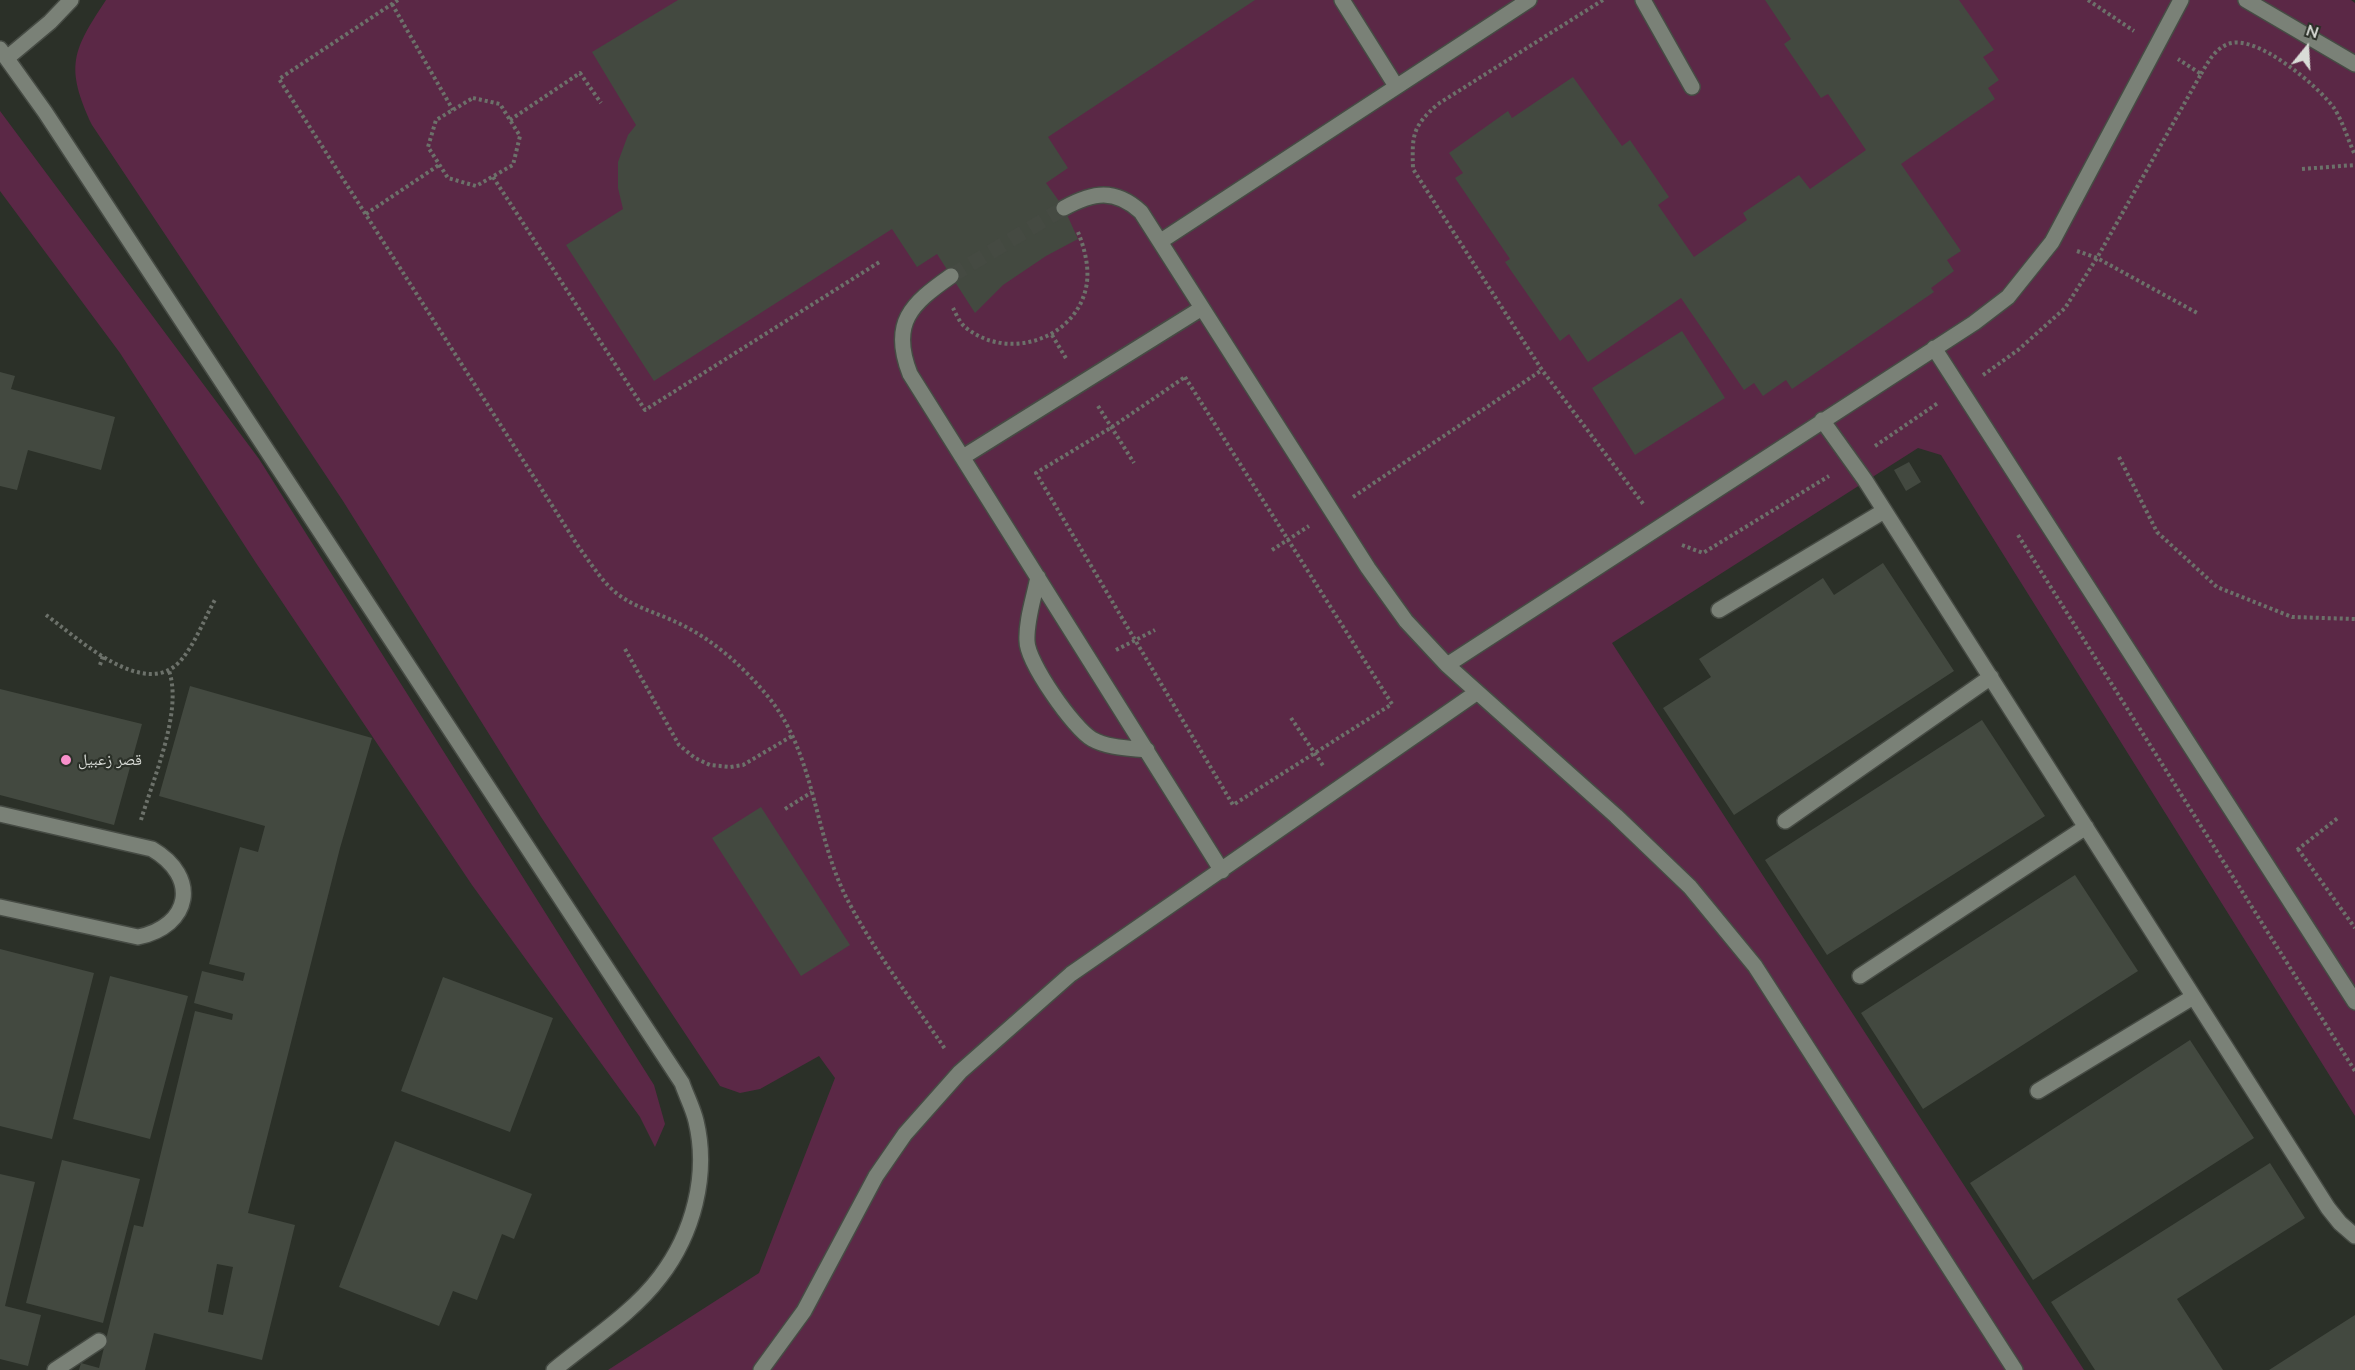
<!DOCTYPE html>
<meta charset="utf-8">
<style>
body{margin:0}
#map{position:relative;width:2355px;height:1370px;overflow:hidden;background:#2b3028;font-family:Mulish,sans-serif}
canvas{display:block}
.north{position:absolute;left:2277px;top:18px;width:60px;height:60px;-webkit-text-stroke:4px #2b3028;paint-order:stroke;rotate:18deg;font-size:16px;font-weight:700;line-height:24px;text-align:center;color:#d9dcd7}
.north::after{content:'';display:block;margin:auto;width:21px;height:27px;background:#d9dcd7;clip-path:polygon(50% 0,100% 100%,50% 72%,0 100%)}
</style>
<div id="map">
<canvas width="2355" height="1370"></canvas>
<div class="north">N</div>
</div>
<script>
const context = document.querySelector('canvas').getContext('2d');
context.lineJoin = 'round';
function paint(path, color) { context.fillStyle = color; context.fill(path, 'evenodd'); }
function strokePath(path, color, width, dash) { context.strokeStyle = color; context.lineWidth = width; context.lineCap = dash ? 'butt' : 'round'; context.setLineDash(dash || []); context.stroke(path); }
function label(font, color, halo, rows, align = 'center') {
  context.font = font + ' Mulish,"Noto Naskh Arabic",sans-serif'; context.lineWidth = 4.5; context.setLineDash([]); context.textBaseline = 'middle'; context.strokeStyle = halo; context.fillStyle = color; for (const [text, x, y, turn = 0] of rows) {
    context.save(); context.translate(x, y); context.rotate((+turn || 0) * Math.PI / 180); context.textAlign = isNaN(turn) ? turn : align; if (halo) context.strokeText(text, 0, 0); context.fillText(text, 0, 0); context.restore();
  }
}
paint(new Path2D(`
 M106 0H2351L2355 3V1116L1941 455 1918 448 1612 643 2084 1370H608L759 1273 835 1078 819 1056 760 1089 740 1093 720 1086 541 817 343 501 92 125C65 67 72 51 106 0Z
 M0 111 259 459 654 1085 665 1124 655 1147 640 1117 472 885 256 563 120 353 0 191Z`), '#5b2846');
paint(new Path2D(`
 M678 0H1255L1048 137 1068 168 1046 183 1064 208 1078 239 1046 256 1003 285 975 313 937 254 917 267 892 229 654 381 566 245 623 209 618 188V162L628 135 636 125 592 52Z
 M1765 0H1959L1994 50 1983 57 1999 80 1988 88 1995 99 1901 164 1961 251 1947 260 1954 271 1931 288 1934 292 1792 389 1786 380 1763 396 1754 383 1744 390 1681 298 1588 362 1569 334 1560 341 1505 262 1510 259 1455 178 1463 173 1449 153 1508 111 1512 118 1573 77 1622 146 1630 140 1669 197 1658 205 1694 257 1747 220 1743 213 1799 175 1810 189 1866 150 1828 94 1821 98 1784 44 1791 39Z
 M1682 331 1725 398 1635 455 1592 388Z
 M0 372 15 376 11 389 115 417 101 470 28 450 17 490 0 486Z
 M1909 462 1921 482 1906 491 1894 470Z
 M1883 563 1954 671 1734 815 1663 708 1711 677 1699 659 1823 578 1834 595Z
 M190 686 372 738 340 848 248 1213 295 1225 262 1360 154 1333 145 1370H79L81 1363 99 1368 134 1225 143 1227 195 1011 232 1020 233 1014 194 1003 202 971 243 981 245 973 209 964 240 847 258 852 265 826 159 796ZM217 1264 233 1267 223 1315 208 1312Z
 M0 689 142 724 114 825 0 795Z
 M1982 720 2045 816 1827 955 1765 860Z
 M761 807 850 945 801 976 712 838Z
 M2075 875 2138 971 1923 1109 1861 1013Z
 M0 949 94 973 52 1139 0 1126Z
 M110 976 188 996 150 1139 73 1119Z
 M443 977 553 1018 510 1132 401 1091Z
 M2190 1040 2254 1138 2033 1280 1970 1183Z
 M395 1141 532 1194 514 1239 502 1234 477 1300 453 1291 439 1326 339 1287Z
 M62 1160 140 1179 103 1323 26 1303Z
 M2270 1163 2305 1218 2177 1299 2223 1370H2095L2051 1302Z
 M0 1174 35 1182 5 1306 41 1315 28 1366 0 1359Z
 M2355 1315V1370H2269Z`), '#434940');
strokePath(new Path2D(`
 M951 276 1064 208`), '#454a42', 15, [15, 8]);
const minor = new Path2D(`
 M1342 0 1396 86
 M1643 0 1692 87
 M2246 0 2355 64
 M0 49 45 112 682 1083C686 1095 693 1108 696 1121 709 1175 693 1234 660 1277 633 1313 589 1341 554 1370
 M7 58 50 22 71 0
 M1064 208C1093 192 1115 188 1141 212L1368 568 1406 621 1447 665 1616 816 1690 887 1755 966 2015 1370
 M1161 241 1529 0
 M951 276C911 304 890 323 910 374L1222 871
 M1934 348 2355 1002
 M1822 420 1865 480 2328 1208 2340 1223 2355 1236
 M963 457 1202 308
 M1038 577C1034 598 1026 620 1027 641 1027 662 1074 729 1092 739 1108 748 1129 748 1147 750
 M1719 610 1884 511
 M1447 665 1974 323 2008 297 2052 242 2181 0
 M0 814 152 849C200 877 191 926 138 937L0 907
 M1785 821 1991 677
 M1860 976 2086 827
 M2038 1091 2193 997
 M55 1370 99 1341
 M761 1370 804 1311 876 1176 905 1134 960 1072 1071 974 1476 693`);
strokePath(minor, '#464b44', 18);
strokePath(new Path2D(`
 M398 0 279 79 578 546C590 562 600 579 615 592 633 607 655 612 676 622 713 639 744 667 770 699 815 756 814 833 846 897 873 950 912 1000 945 1049
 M1603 0 1438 104C1412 127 1412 135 1413 169L1542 370 1644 505
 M2088 0 2134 31
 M392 4 453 110
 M2201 74C2208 62 2215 49 2228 44 2256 33 2318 86 2334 108 2343 122 2348 140 2355 155
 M473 98 500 104 520 136 513 165 476 186 448 178 428 147 436 120Z
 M510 120 580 73 601 103
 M2302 169 2355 165
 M493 177 645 410 881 261
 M366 214 439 165
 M2077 251 2097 258 2199 314
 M953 308C956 314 960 323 965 327 1008 363 1080 338 1087 282 1089 265 1084 247 1078 232
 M1052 335 1067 360
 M1983 375 2018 350 2065 308 2097 258 2201 74 2178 59
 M1185 377 1392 704 1233 805 1036 473 1112 427Z
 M1098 406 1134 463
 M1875 446 1938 403
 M2119 457 2157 532 2217 587 2292 617 2355 619
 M1353 497 1542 370
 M2018 535 2355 1071
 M1682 545 1703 553 1829 476
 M1272 550 1309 526
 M46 615C78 638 146 703 182 659 196 642 205 617 216 598
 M625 649 679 745 695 758 710 765 730 767 743 765 792 736
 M1116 650 1155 630
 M100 665 103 656
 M1291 718 1324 767
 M785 809 812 792
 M141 820C153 779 183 711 169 671
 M2298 849 2355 928
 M2297 850 2339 817`), '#6c716a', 4, [3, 3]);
strokePath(minor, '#7a8177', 15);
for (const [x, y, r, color] of [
 [66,760,6,"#f890cb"]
]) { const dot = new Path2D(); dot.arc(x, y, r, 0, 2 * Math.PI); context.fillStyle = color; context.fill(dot); strokePath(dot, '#2b3028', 2); }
label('16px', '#d9dcd7', '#2b3028', [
 ["قصر زعبيل",78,760]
], 'left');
</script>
